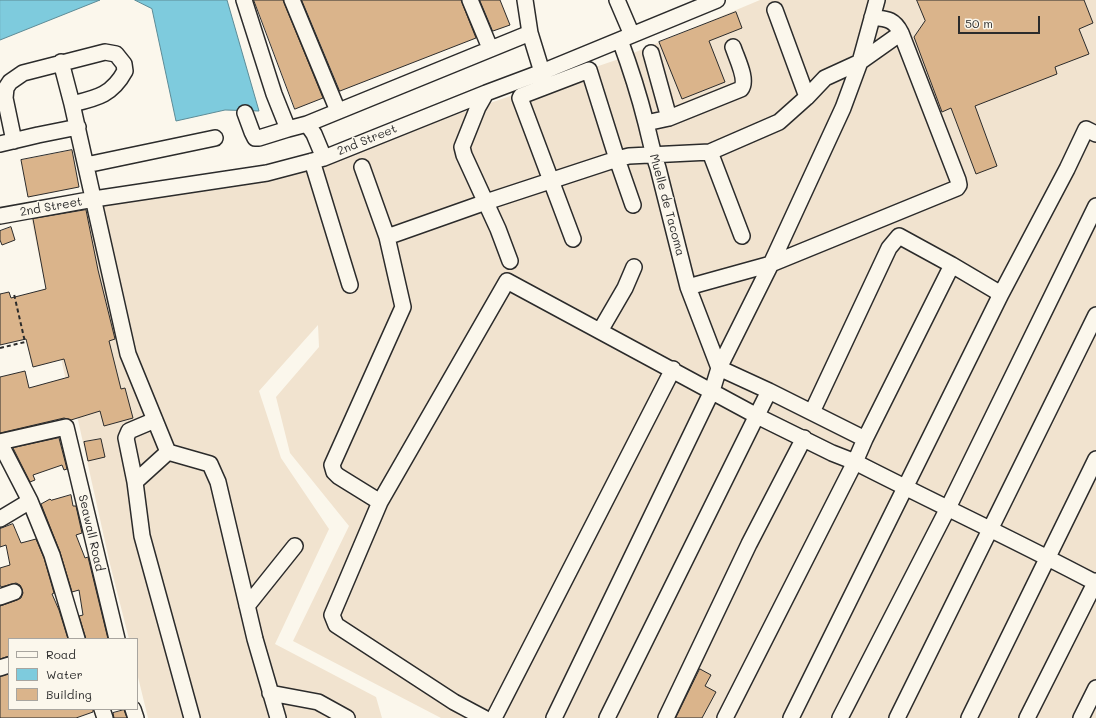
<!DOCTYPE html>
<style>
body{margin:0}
#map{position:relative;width:1096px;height:718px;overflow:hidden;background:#fbf7ec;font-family:Mali,sans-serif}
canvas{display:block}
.legend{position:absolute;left:8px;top:638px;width:130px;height:72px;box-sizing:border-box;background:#fbf7ec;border:1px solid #a8a59f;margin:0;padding:5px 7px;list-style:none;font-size:12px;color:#2b2b2b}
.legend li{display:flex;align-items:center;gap:8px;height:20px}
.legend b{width:20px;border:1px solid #a8a59f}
.scale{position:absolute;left:958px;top:16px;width:82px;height:18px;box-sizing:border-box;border:2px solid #2b2b2b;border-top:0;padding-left:5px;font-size:12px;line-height:14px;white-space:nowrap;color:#2b2b2b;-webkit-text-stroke:3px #fbf7ec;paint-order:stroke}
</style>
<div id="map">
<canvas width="1096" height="718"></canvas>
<ul class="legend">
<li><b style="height:5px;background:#fbf7ec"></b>Road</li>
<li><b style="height:11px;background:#7ecbdd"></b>Water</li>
<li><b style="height:11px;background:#dab48b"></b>Building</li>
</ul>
<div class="scale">50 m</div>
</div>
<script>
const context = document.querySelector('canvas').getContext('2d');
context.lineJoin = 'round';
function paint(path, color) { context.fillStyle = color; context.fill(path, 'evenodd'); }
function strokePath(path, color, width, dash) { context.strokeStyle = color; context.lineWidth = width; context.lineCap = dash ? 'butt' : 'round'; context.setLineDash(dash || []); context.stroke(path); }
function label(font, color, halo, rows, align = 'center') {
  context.font = font + ' Mali,sans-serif'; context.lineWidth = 3; context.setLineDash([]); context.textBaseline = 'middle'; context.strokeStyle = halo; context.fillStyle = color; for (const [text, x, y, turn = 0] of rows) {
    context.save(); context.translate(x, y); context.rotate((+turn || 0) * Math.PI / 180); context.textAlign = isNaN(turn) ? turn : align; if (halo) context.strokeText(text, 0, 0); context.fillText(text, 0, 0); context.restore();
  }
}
paint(new Path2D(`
 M760 0H1096V718H441L293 641 349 526 290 453 276 397 319 347 318 325 259 391 281 458 329 529 275 644 376 697 382 718H148L137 673V639H129L110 564 78 420 69 395 31 218 88 207 279 175 619 59Z`), '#f1e3cf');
const water = new Path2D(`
 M0 0H100L0 40Z
 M135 0H227L259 111 225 110 176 121 152 9Z`);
paint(water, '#7ecbdd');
strokePath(water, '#5d8b96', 1);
const building = new Path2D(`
 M254 0H283L323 98 295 109Z
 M302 0H461L476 38 340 91Z
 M480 0H500L510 25 493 31Z
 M917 0H1084L1093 23 1079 29 1089 54 1055 67 1057 74 975 106 997 166 976 174 951 108 942 112 914 37 925 21Z
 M736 12 742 28 709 41 725 82 682 99 659 42Z
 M72 150 79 187 28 197 21 160Z
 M86 210 98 270 115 339 109 341 121 389 125 388 133 418 104 426 100 411 71 420 64 418 0 433V377L25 371 29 388 69 377 64 359 33 367 26 339 0 345V294L9 292 11 298 46 289 33 219Z
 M11 227 15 240 2 245 0 240V231Z
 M59 438 67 469 64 470 62 465 33 475 35 480 30 482 13 448Z
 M101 439 105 457 88 461 84 442Z
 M71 495 73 506H76L82 533 76 535 85 558 88 557 108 639H86L79 616 83 615 79 590 72 592 60 552 41 504 50 499 51 500Z
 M13 524 21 543 36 539 44 558 54 593 52 594 59 610 68 639H9V656L0 659V606L17 600 21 598 23 593 22 589 20 585 16 583 1 587 0 585V568L10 565 6 545 0 547V529Z
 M700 669 711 675 705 686 716 692 702 718H676Z
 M9 674V709H93V712L76 718H0V677Z
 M124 710 127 718H114L113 713Z`);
paint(building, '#dab48b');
strokePath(building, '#2b2b2b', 1);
const minor = new Path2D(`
 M244 0 274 94 288 129 307 124 314 134 324 158
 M292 0 338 111
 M470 0 490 48
 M525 0 530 33 542 72
 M617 0 632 35
 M775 10 807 97
 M620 40C630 67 639 95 646 123 650 139 653 154 658 168L688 287 719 368
 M651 53 669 118
 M61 62 72 104
 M486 93 478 107 462 147 464 155 498 229 510 261
 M245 113 252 132 255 138H259L288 129
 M646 123 669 118 741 89C748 80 737 59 733 47
 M307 124 530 33
 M14 141 5 98 6 88 10 82 23 73 105 52 116 54 124 64 125 71C112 95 97 98 72 104L128 354 168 452 210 464 218 482 255 639 278 718
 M0 144 38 135 78 127
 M710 152 742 236
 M312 161 350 285
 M86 165 215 138
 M362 167 387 237
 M0 216 94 199 267 173 324 158 486 93 542 72 717 0
 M573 239 520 98 521 96 589 70 617 159 633 205
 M688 287 771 264 957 188 959 185 958 180 901 33C894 19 887 19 872 17
 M600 331 625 288 634 267
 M719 368 769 391 865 439 855 462C935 503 1017 541 1096 583
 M812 412 889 248 899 236 952 265
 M865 439 952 265 1001 294
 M0 442 66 427 117 639
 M0 443 30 501 52 555 77 639
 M168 452 135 482 142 536 192 718
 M135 482 126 438 129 431 155 420
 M380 502 507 281 757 416 832 453 855 462 725 718
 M0 519 30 501
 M0 597 14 592
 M247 606 295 546
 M0 668 9 665
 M270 693 318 702 347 718
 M102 709 105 718
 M133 709 136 718
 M484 718 454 702 336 625 332 615 380 502 338 476 334 472 332 465 403 307 387 237 486 202 617 159 629 156 710 152 779 122 807 97 825 78 860 62 901 33
 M494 718 673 369
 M554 718 712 391 719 368 771 264 843 108 860 62 877 0
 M607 718 769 391
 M666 718 749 544 804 438
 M791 718 1001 294 1067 169 1086 129 1096 134
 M840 718 948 508 1096 206
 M897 718 1096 315
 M969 718 1096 459
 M1027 718 1096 581
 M1081 718 1096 688`);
strokePath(minor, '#2b2b2b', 18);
strokePath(new Path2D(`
 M0 348 25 342 14 294`), '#2b2b2b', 2, [4, 3]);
strokePath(minor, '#fbf7ec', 15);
label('12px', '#2b2b2b', '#fbf7ec', [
 ["2nd Street",367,140,-22],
 ["Muelle de Tacoma",667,205,75],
 ["2nd Street",51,207,-10],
 ["Seawall Road",91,533,77]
]);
</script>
